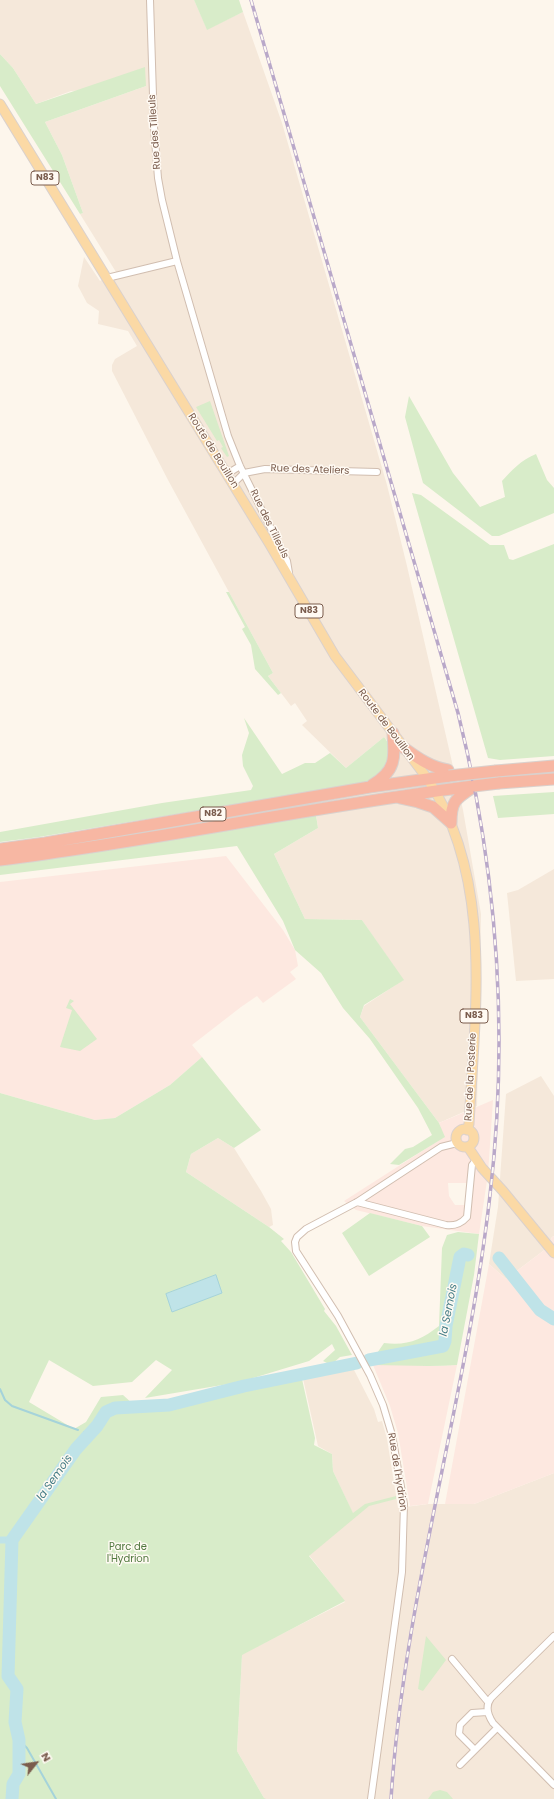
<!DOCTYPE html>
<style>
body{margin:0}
#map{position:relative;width:554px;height:1799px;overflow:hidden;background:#fdf6ec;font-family:Poppins,sans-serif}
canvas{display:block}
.north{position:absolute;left:16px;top:1743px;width:40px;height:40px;-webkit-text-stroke:3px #fffaf3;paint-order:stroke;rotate:60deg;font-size:11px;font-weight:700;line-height:16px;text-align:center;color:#7a5c4d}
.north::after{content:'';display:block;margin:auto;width:14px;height:18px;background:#7a5c4d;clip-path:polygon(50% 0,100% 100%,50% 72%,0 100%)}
</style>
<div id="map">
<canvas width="554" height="1799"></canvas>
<div class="north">N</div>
</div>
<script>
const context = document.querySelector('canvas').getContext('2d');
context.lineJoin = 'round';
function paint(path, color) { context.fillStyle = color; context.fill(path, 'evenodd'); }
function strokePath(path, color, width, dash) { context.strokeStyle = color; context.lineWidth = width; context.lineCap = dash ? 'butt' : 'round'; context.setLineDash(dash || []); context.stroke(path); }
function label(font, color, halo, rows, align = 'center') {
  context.font = font + ' Poppins,sans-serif'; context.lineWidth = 3; context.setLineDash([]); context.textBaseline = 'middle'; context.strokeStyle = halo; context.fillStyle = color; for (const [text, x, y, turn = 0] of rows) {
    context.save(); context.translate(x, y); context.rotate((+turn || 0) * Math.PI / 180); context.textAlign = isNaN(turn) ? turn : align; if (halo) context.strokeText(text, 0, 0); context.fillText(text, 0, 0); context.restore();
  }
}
paint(new Path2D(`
 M0 0H194L207 29 243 12 282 123 387 485 407 566 463 810 481 914 477 1106 439 1123 360 1017 364 1006 403 980 362 920 305 919 274 854 318 828 313 792 388 742 384 737 346 768 302 725 307 721 295 703 291 706 268 676 273 673 168 480 112 371V365L115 359 137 346 128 331 98 324 99 311 87 303 78 286 84 257 100 281 116 272 80 214 83 213 62 155 45 122 146 86 71 91 36 104 13 68 0 54Z
 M554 869V979L516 981 507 893 518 890Z
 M541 1076 554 1096V1236L552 1237 547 1248 506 1279 489 1264 498 1207 506 1094Z
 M218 1138 234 1148 261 1191 271 1209 273 1225 269 1227 186 1172 191 1154Z
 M335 1366H352L374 1409 378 1422 382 1421 387 1439 398 1508 428 1504H474L554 1473V1799H224L264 1798 237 1751 242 1654 345 1602 309 1555 365 1505 353 1514 333 1471 332 1454 318 1446 302 1374 327 1369Z`), '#f5e8da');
paint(new Path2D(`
 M226 856 283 930 295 950 298 966 290 972 296 979 263 1003 257 996 241 1007 192 1045 202 1057 170 1085 115 1118 95 1120 0 1093V882Z
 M493 1100 488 1174 479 1234 422 1226 356 1210 344 1201 444 1137 439 1123ZM448 1183H467L465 1205H455L449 1196Z
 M554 1236V1473L474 1504H445L489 1264 506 1279 547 1248 552 1237Z
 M410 1364 436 1366 457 1365 428 1504 410 1506 398 1433 390 1406 373 1365Z`), '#fde8e0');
paint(new Path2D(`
 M194 0H239L243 12 207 30Z
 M0 54 13 68 36 104 145 67 146 86 45 122 62 155 83 213 80 214 0 86Z
 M409 396 453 473 480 507 505 497 502 481C512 470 521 460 536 454L547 480 554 488V513L499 536H492L423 483 405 417Z
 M210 401 229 456 227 457 221 448 223 447 219 440 217 441 196 407Z
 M412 493 421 495 490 545H504L509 559 513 560 554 544V756L500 760 488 758Z
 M226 592H229L273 673 268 676 281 693 278 695 255 669 251 645 242 629 245 627Z
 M244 718 282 774 305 763H315L330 753 346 768 384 737C393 748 389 757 386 770L369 782 39 837 0 842V832L162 803 251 790 253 786 243 766 242 755 249 733Z
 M554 792V814L498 818 493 796Z
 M316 815 318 828 274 854 305 919 362 920 404 980 364 1005 360 1017 439 1123 445 1137 399 1165 390 1164 405 1149 413 1147 432 1135 418 1108 370 1039 343 1008 321 973 295 950 283 921 237 846 0 875V866L85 854Z
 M70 999 74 1001 70 1004 97 1039 80 1051 60 1047 72 1010 66 1008Z
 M202 1057 261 1130 234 1148 218 1138 191 1154 186 1172 269 1227 284 1239 281 1241 291 1252 325 1309 324 1311 336 1326 352 1355 340 1357 331 1365 323 1361 335 1350 332 1344 309 1361 240 1382 145 1398 172 1370 156 1360 132 1382 93 1386 49 1360 29 1402 74 1429 86 1422 101 1397 123 1395 133 1404H158L300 1370 315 1438 314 1445 332 1454 333 1471 353 1513 365 1504 396 1496V1499L369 1506 309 1556 345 1601 242 1655 237 1751 264 1798 266 1799H0V1093L95 1120 115 1118 170 1085Z
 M370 1213 422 1226 430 1237 369 1276 342 1233Z
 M458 1232 479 1234 474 1275 457 1365C429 1367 401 1365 373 1365L371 1362 384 1343C407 1346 421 1340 439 1326L442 1248 447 1235Z
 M426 1636 446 1660 423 1691 418 1689Z
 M440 1790 447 1792 453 1799H428L433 1792Z`), '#d8ecc9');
const water = new Path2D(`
 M216 1275 222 1293 172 1312 166 1294Z`);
paint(water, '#bfe3e8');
strokePath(water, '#a5d3da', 1);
strokePath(new Path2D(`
 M0 1389 5 1400 12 1406 78 1430
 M84 1432 89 1434
 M19 1740 27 1748 56 1799`), '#a5d3da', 2);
strokePath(new Path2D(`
 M1 1540H12`), '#bfe3e8', 7);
strokePath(new Path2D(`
 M499 1258 540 1310 554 1319
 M369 1360 443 1346 445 1341 446 1326 460 1257 464 1254 468 1255
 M12 1799 13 1784 19 1774V1740L15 1722 17 1689 8 1676 12 1540 76 1449 97 1426 106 1412 115 1408 169 1405 244 1386 357 1363`), '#bfe3e8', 13);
const street = new Path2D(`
 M150 0 154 127 158 178 162 200 177 261 228 436 240 466 287 561 289 573
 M107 278 177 261
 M244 473 265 469 377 472
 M227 474 240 466
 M233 484 244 473
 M357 1202 446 1225C455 1226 461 1224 467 1217L472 1165 476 1160
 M554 1636 491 1698C485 1706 487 1714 493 1723L554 1785
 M452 1659 488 1702
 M475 1750 459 1734 460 1725 472 1713 487 1712
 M460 1765 497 1728
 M371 1799 402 1572 404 1504 392 1435 383 1405 370 1375 338 1316 296 1251 295 1242 297 1237 306 1229 357 1202 441 1147 457 1143`);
const primary = new Path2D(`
 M0 104 269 543 335 656 427 778C494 878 475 1010 469 1124L467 1130
 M456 1138a9 9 0 1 1 18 0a9 9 0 1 1-18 0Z
 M468 1147 482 1168 503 1191 554 1253`);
const highway = new Path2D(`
 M404 748C418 758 430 767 448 770
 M496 771 554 766
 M499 783 554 779
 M372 785C396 771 395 758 393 733
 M400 798 418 802 433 807 451 823
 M451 823C451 802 455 799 472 788
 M0 849 45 843 370 787 449 776
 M0 860C159 840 315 806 474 786`);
strokePath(street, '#d1beb0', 8);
strokePath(primary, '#dad1cd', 11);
strokePath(highway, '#dad1cd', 13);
strokePath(street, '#fff', 6);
strokePath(primary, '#fbd9a5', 9);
strokePath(highway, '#f7b7a3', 11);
const rail = new Path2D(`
 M251 0 458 713C497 870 509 1034 490 1195 467 1398 404 1595 391 1799`);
strokePath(rail, '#b9a8c9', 3.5);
strokePath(rail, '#fffaf3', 2, [6]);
const highwayBridge = new Path2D(`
 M449 776 496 771
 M474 786 499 783`);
strokePath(highwayBridge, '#dad1cd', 13, []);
strokePath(highwayBridge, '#f7b7a3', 11);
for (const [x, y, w] of [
 [45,178,28],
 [309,611,28],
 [213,814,26],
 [474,1016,28]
]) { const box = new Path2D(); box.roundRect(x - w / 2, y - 7, w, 14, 3); context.fillStyle = '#fffaf3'; context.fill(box); strokePath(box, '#7a5c4d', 1); }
label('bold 9px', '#7a5c4d', null, [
 ["N83",45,178],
 ["N83",309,611],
 ["N82",213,814],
 ["N83",474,1016]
]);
label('10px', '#7a5c4d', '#fffaf3', [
 ["Rue des Tilleuls",155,132,-94],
 ["Route de Bouillon",213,451,58],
 ["Rue des Ateliers",310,470,2],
 ["Rue des Tilleuls",269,524,64],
 ["Route de Bouillon",386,725,53],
 ["Rue de la Posterie",471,1077,-87],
 ["Rue de l'Hydrion",397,1472,81]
]);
label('10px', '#537a41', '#fffaf3', [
 ["Parc de",128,1547],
 ["l'Hydrion",128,1559]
]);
label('italic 11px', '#437c86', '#fffaf3', [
 ["la Semois",449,1310,-79],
 ["la Semois",55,1478,-55]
]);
</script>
